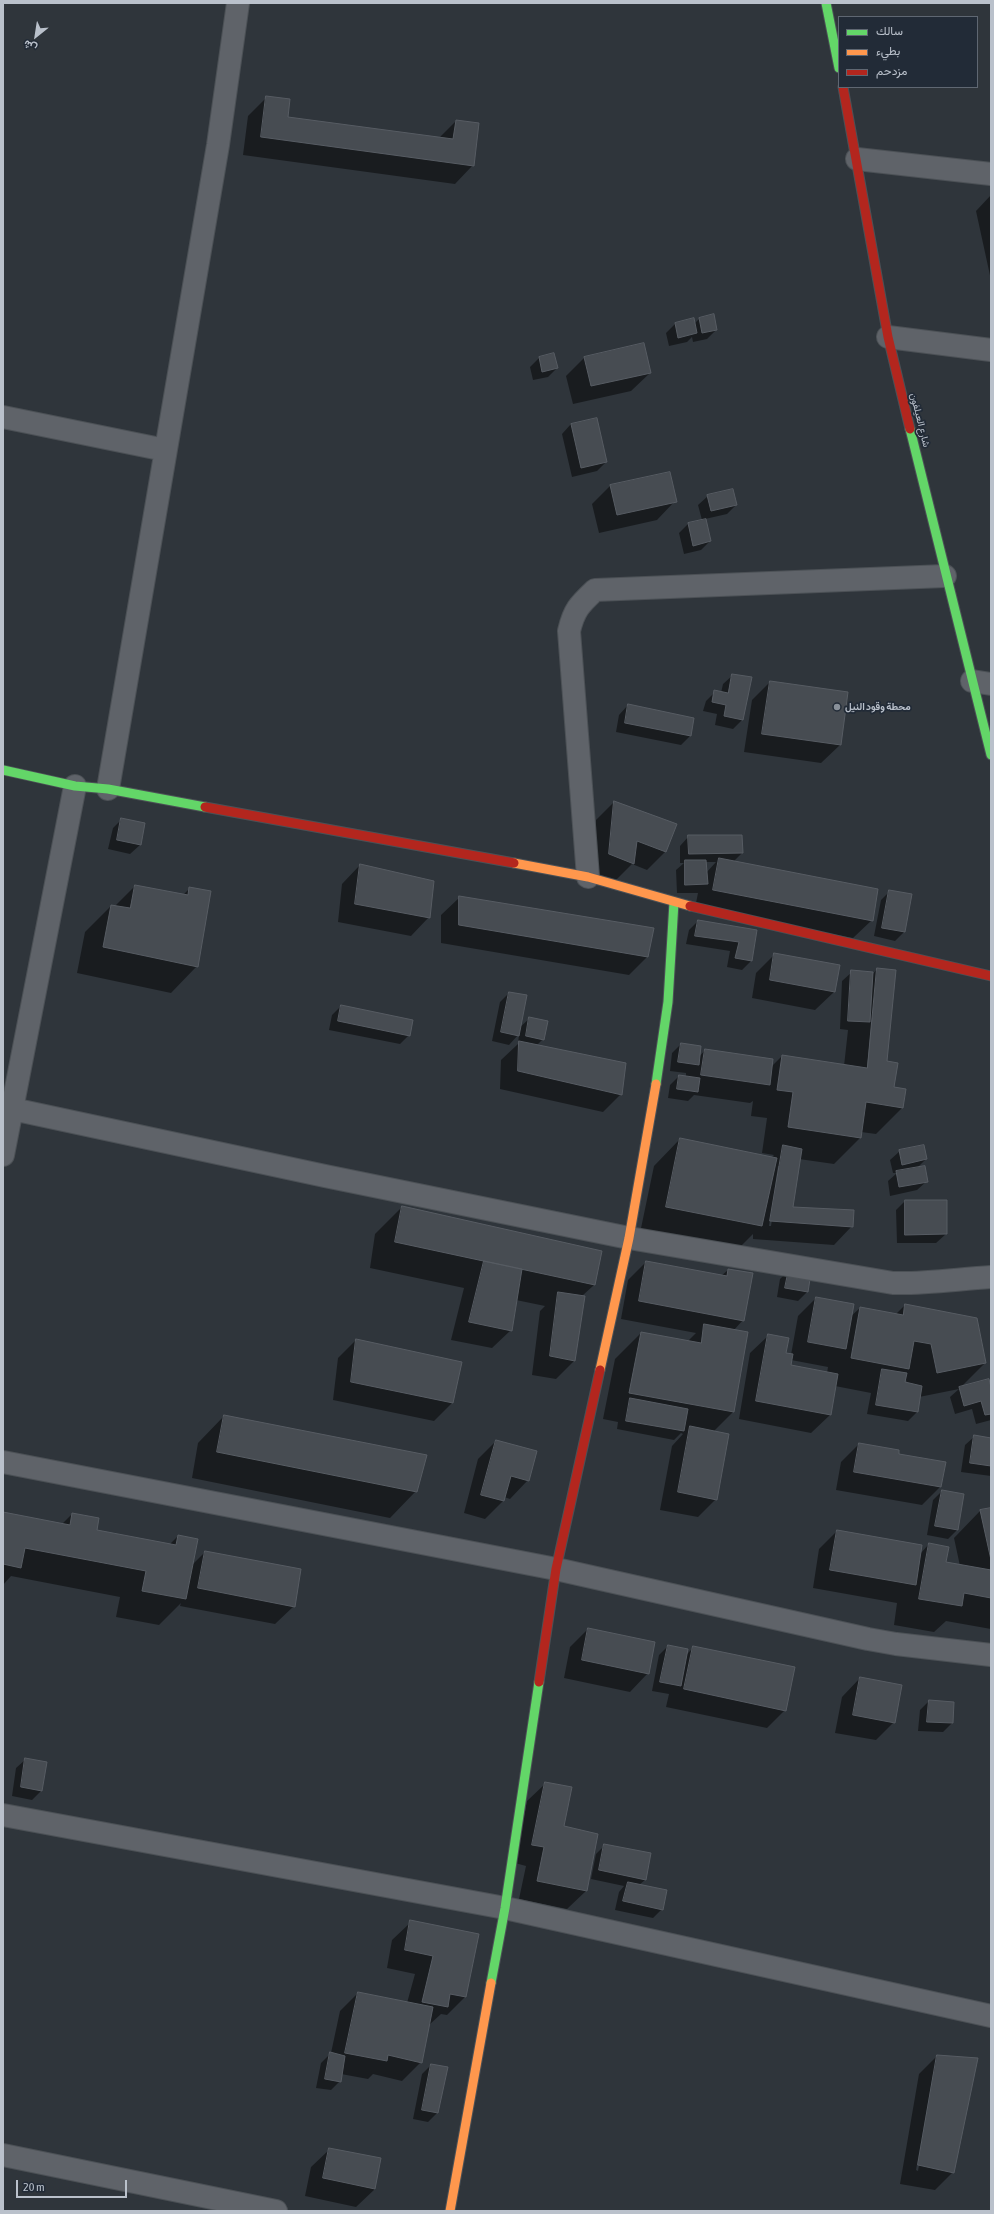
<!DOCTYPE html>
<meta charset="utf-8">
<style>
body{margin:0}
#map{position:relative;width:994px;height:2214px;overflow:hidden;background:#2f353b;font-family:"Asap Condensed",Vazirmatn,sans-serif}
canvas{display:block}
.frame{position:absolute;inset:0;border:4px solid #bac1cb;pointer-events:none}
.legend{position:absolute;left:838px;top:16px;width:140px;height:72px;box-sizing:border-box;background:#222b37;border:1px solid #5f6772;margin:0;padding:5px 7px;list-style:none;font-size:12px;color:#bac1cb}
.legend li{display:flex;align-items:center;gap:8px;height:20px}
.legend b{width:20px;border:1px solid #5f6772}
.north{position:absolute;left:16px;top:16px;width:40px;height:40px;-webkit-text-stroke:3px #222b37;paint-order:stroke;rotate:210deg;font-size:11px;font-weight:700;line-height:16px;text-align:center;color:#bac1cb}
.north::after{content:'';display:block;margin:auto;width:14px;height:18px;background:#bac1cb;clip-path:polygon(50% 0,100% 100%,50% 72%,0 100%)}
.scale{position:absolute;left:16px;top:2180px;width:111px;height:18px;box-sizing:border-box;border:2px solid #bac1cb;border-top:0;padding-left:5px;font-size:12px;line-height:14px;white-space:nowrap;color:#bac1cb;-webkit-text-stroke:3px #222b37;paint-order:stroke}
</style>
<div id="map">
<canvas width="994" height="2214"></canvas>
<div class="frame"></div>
<ul class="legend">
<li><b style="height:5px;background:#63d668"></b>سالك</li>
<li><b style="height:5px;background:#ff974d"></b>بطيء</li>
<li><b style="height:5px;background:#b3261e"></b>مزدحم</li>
</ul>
<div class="north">ش</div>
<div class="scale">20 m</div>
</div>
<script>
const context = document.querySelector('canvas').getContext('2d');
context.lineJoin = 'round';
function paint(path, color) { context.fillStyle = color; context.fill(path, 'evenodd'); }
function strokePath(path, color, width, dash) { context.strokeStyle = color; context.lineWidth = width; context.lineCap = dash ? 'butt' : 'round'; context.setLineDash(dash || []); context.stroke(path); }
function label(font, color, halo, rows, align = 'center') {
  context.font = font + ' "Asap Condensed",Vazirmatn,sans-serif'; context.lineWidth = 3.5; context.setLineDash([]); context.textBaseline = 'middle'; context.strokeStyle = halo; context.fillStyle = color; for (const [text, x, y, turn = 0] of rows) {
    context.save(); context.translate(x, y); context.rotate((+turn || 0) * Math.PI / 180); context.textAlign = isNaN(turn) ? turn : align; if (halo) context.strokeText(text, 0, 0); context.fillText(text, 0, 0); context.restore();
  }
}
paint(new Path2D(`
 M267 97 287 118 439 138 456 121 473 165 455 184 243 155 248 116Z
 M991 195V280L976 211Z
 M713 316 716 330 707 339 693 342 692 337 687 342 669 346 666 333 675 324H694L699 319Z
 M554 354 557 368 548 377 533 380 530 367 539 358Z
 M584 358 650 373 631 391 573 404 566 376Z
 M571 424 606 462 597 471 572 477 562 434Z
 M610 486 675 501 657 520 599 533 592 504Z
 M708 496 736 505 727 514 705 519 710 541 701 550 684 554 679 533 688 524 702 520 698 505Z
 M733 675 750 678 742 720 733 729 715 725 717 714 703 711 706 701 715 692 721 693 723 684Z
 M770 682 847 693 840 745 821 763 744 752 752 700Z
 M628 705 693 719 690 736 681 745 616 732 619 715Z
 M614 802 676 825 665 852 647 870 632 864 615 881 591 872 596 820Z
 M122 819 144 824 140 845 130 854 108 849 113 828Z
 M689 836 742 853 733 862 872 920 853 938 695 908 698 893H677L676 870 684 863H680V846ZM706 862H716L706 873Z
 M360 865 429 917 411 936 338 922 342 884Z
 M135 886 183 895 190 888 197 966 171 993 77 973 85 932 111 906H115Z
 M890 891 904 932 895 941 874 936 881 900Z
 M460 897 647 957 629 975 441 943V915Z
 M698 921 755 931 751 961 742 970 727 967 730 951 686 944 689 930Z
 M774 955 834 992 815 1010 752 998 756 973Z
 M877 969 886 1062 893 1088 902 1108 876 1134 861 1132 860 1138 834 1164 799 1159 792 1208 852 1226 834 1245 753 1239V1234L735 1252 640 1233 654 1166 680 1139 771 1158 774 1155 762 1153 767 1118 751 1116 753 1101 750 1103 694 1095 688 1101 668 1098 670 1085 679 1076 686 1077V1073L670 1071 672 1053 681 1044 699 1057 705 1050 771 1067 782 1056 844 1066 848 1030 840 1029 842 981 852 972 872 975ZM778 1166H780L771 1226H769Z
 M509 993 519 1028 530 1018 543 1039 537 1045 621 1094 603 1112 500 1089 501 1060 518 1044 519 1034 509 1045 492 1041 500 1002Z
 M341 1006 409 1035 400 1044 329 1030 332 1015Z
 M900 1151 926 1159 916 1169 927 1181 917 1190 890 1196 888 1181 897 1173H893L890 1160Z
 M905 1201 946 1234 936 1243H897L896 1210Z
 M402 1207 594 1285 582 1296 584 1297 574 1361 556 1379 532 1375 540 1311 545 1306 516 1300 511 1330 492 1348 451 1340 464 1288 370 1268 375 1234Z
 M646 1262 721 1276 728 1270 743 1320 734 1330 747 1332 733 1412 713 1432 716 1499 698 1517 660 1510 672 1446 683 1434 681 1433 674 1440 617 1429 618 1422 603 1419 615 1359 641 1333 688 1341 696 1333 621 1319 628 1280Z
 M789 1270 807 1292 798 1301 777 1297 780 1279Z
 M816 1298 850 1317 860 1308 896 1314 905 1305 985 1363 960 1388 991 1391V1420L976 1424 972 1409 955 1414 950 1397 959 1389 919 1397 917 1412 908 1421 867 1414 871 1393 835 1386 830 1415 811 1433 739 1419 750 1353 769 1335 785 1354 791 1355 798 1316ZM791 1360 828 1367 827 1373 790 1366ZM905 1375 907 1384 904 1383Z
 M356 1340 452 1403 434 1421 333 1400 338 1358Z
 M224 1416 416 1491 390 1518 192 1478 198 1443Z
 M975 1436 991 1439V1476L961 1472 965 1445Z
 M496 1441 528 1480 510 1499 504 1497 503 1501 485 1519 464 1513 478 1459Z
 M859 1444 898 1455 945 1462 940 1487 922 1505 836 1490 841 1462Z
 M942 1491 963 1494 957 1530 948 1539 927 1535 933 1500Z
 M991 1509V1629L946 1621 934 1632 894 1625 897 1603 813 1588 819 1549 837 1531 920 1554 929 1544 945 1563 960 1566 954 1538 980 1511Z
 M3 1513 62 1524 72 1514 96 1531 169 1545 178 1536 192 1565 205 1552 294 1606 275 1624 180 1606 181 1603 159 1625 116 1617 120 1597 11 1576 3 1585Z
 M588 1629 648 1673 630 1692 564 1678 570 1647Z
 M668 1646 687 1654 694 1647 785 1710 767 1728 666 1707 669 1694 652 1691 659 1655Z
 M860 1678 894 1722 876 1740 835 1733 842 1697Z
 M929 1701 953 1703 952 1723 943 1732 918 1731 920 1710Z
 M26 1759 46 1763 41 1791 32 1800 12 1796 16 1768Z
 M546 1783 586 1891 567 1909 519 1899 526 1866 515 1863 527 1801Z
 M605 1845 645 1880 639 1885 662 1909 653 1918 615 1910 619 1892 624 1886 591 1879 596 1854Z
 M411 1922 465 1997 447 2015 441 2014 429 2025 421 2062 402 2081 373 2074 368 2079 341 2074 340 2081 331 2090 316 2088 321 2063 331 2053 340 2011 358 1993 407 2003 415 1974 387 1968 392 1940Z
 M937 2056 953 2172 935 2190 900 2184 919 2074ZM933 2074H935L918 2171 916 2170Z
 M431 2065 447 2068 437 2113 428 2122 413 2119 422 2074Z
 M330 2149 375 2189 356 2207 305 2196 311 2167Z`), '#0007');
const building = new Path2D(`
 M266 96 290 99 288 117 453 139 456 120 479 123 474 166 261 137Z
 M714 314 717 330 702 333 699 318Z
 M694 318 697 333 678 338 675 323Z
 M644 343 651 373 591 386 584 357Z
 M554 353 558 368 542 372 539 357Z
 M597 418 607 462 581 468 571 424Z
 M670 472 677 502 617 515 610 485Z
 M733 489 737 505 711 511 707 495Z
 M706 519 711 541 693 546 688 523Z
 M732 674 752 677 743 720 724 716 726 705 712 702 714 690 728 693Z
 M770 681 848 692 841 745 762 734Z
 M628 704 694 718 691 736 625 723Z
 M614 801 677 824 666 852 637 841 634 864 609 854Z
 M121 818 145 823 141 845 117 840Z
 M688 835H742L743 853 689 854Z
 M719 858 878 889 873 921 713 890Z
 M685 860H706L708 884 685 885Z
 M360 864 434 881 430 918 355 904Z
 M135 885 188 895 189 887 211 891 198 967 103 947 111 905 130 908Z
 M889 890 912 894 905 932 882 928Z
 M459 896 654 928 648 957 459 925Z
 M698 920 757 930 752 961 735 958 739 942 695 936Z
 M774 953 840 965 835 992 770 980Z
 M877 968 896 970 887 1061 898 1063 894 1087 906 1089 903 1108 866 1102 861 1138 788 1127 793 1092 777 1090 782 1055 867 1068Z
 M851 970 873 972 870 1022 848 1021Z
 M509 992 527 995 519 1036 501 1032Z
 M341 1005 413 1020 410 1036 338 1021Z
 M529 1017 548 1021 544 1040 526 1036Z
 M519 1041 626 1063 622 1095 518 1071Z
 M681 1043 701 1046 699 1065 678 1062Z
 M705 1049 773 1059 770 1085 701 1075Z
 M679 1075 700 1078 698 1092 677 1089Z
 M680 1138 777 1158 762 1226 666 1207Z
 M783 1145 802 1149 793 1207 854 1210 853 1227 770 1221Z
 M924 1145 927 1159 902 1165 899 1150Z
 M925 1166 928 1182 899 1187 896 1171Z
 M905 1200H947V1234L905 1235Z
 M402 1206 602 1251 595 1285 395 1242Z
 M484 1261 522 1269 512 1331 469 1322Z
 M646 1261 727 1276 728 1269 753 1273 744 1321 639 1301Z
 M789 1269 811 1273 808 1292 785 1288Z
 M558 1292 585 1296 575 1361 550 1356Z
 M816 1297 854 1304 846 1349 808 1342Z
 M905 1304 977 1318 986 1363 937 1373 931 1344 914 1341 909 1369 851 1358 860 1307 903 1315Z
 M704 1324 748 1332 734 1412 629 1393 641 1332 701 1343Z
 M768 1334 789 1338 786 1353 793 1354 791 1365 838 1374 831 1415 756 1401Z
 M356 1339 462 1362 453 1403 351 1382Z
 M882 1369 907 1373 905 1382 922 1386 918 1412 876 1405Z
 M989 1379 991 1387V1414L985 1415 981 1401 964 1406 959 1387Z
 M630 1398 688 1409 684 1431 626 1421Z
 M224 1415 427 1455 417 1492 217 1452Z
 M690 1426 729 1434 717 1500 678 1492Z
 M974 1435 991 1438V1466L970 1463Z
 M496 1440 537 1451 529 1481 511 1476 504 1501 481 1495Z
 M859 1443 899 1450V1454L946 1462 941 1487 854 1472Z
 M942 1490 964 1494 958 1530 935 1526Z
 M991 1508V1560L980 1510Z
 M3 1512 70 1525 72 1513 99 1518 97 1530 176 1545 178 1535 198 1539 186 1599 142 1591 146 1571 25 1548 21 1568 3 1564Z
 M837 1530 922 1545 916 1585 830 1570Z
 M929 1543 949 1547 946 1562 991 1570V1598L964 1593 962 1606 919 1599Z
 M205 1551 301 1569 295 1607 198 1588Z
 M588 1628 655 1642 649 1674 582 1660Z
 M668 1645 688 1649 681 1686 660 1682Z
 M693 1646 795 1667 786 1711 684 1689Z
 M860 1677 902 1685 895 1723 853 1715Z
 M929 1700 954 1702 953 1723 927 1722Z
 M25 1758 47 1762 42 1791 21 1787Z
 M545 1782 572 1787 564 1826 598 1834 587 1891 537 1881 544 1847 532 1845Z
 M604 1844 651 1853 646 1880 599 1870Z
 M628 1882 667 1890 663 1910 623 1901Z
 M410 1920 479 1934 466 1997 450 1994 448 2007 422 2002 433 1956 405 1950Z
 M358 1992 433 2007 422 2063 388 2055 387 2061 345 2053Z
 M330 2052 345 2056 341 2082 325 2079Z
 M937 2055 978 2058 954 2173 918 2165Z
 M431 2064 448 2067 438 2113 422 2110Z
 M329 2148 381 2158 375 2189 323 2178Z`);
paint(building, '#474c52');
strokePath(building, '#575c63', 1);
const street = new Path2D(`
 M857 159 991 174
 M888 337 991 350
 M3 417 165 450
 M972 681 991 684
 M108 789 218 145 238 3
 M588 877 569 631C574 610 579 605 595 590L945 576
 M3 1107 325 1176 629 1238 893 1283C925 1284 958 1279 991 1277
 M3 1155 75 786
 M3 1462 556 1569 868 1639 896 1644 991 1655
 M3 1815 505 1908 991 2016
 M3 2155 276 2211`);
const fast = new Path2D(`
 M826 3 839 68
 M910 429 991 755
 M3 770 75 786 108 789 205 807
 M656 1084 668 1002 674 902
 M491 1983 505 1908 539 1682`);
const slow = new Path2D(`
 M514 863 588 877 690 906
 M600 1370 629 1238 656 1084
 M450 2211 491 1983`);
const jam = new Path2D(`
 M843 87 888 337 910 429
 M205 807 514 863
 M690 906 991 976
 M539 1682 556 1569 600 1370`);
strokePath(street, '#4c5156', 24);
strokePath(fast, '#4c5156', 11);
strokePath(slow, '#4c5156', 11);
strokePath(jam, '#4c5156', 11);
strokePath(street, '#5f6369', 22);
strokePath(fast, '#63d668', 9);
strokePath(slow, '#ff974d', 9);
strokePath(jam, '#b3261e', 9);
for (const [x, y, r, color] of [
 [837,707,4,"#899099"]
]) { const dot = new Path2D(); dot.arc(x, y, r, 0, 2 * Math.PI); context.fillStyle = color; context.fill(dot); strokePath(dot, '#222b37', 1.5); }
label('10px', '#bac1cb', '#222b37', [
 ["شارع العيلفون",920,420,76]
]);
label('bold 10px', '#bac1cb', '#222b37', [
 ["محطة وقود النيل",845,707]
], 'left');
</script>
